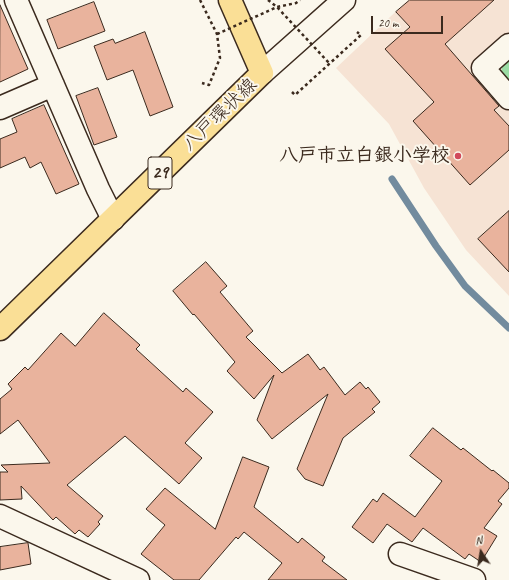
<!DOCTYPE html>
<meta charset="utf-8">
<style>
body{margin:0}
#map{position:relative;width:509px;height:580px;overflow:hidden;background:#fbf7ec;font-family:Caveat,sans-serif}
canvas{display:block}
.north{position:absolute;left:461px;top:532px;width:40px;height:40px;-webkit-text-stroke:3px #fbf7ec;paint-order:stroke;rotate:348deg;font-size:11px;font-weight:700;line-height:16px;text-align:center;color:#3b2a1e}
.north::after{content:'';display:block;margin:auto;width:14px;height:18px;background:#3b2a1e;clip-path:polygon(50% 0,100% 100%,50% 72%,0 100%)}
.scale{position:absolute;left:371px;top:16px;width:72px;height:18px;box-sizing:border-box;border:2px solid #3b2a1e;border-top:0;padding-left:5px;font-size:12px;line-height:14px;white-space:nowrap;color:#3b2a1e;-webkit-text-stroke:3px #fbf7ec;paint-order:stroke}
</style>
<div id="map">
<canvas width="509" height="580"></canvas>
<div class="north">N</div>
<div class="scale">20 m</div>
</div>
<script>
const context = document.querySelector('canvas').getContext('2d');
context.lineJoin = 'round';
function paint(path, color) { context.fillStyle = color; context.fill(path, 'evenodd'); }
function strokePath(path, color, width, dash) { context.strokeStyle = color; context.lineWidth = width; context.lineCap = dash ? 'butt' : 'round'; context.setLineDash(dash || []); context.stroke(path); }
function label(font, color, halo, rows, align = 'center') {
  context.font = font + ' Caveat,"Klee One",sans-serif'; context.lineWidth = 4; context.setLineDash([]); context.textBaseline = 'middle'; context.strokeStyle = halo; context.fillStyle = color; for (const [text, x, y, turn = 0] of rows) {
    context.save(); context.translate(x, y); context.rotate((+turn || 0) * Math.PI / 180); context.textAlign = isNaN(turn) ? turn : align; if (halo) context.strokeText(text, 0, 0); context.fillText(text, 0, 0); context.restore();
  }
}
paint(new Path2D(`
 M408 0H509V296L466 250 424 188 389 124 336 68Z`), '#f6e3d4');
paint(new Path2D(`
 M509 59V87L501 78 502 66Z`), '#9bdca5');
strokePath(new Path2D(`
 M392 179 436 246 465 286 509 328`), '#728b9e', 7);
const building = new Path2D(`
 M410 0H494L445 44 499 106 494 110 509 126V150L470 185 413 121 434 102 385 49 410 27 396 12Z
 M94 2 105 31 58 49 47 20Z
 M0 5 28 69 0 82Z
 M145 32 173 107 150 116 133 70 107 80 94 46 113 39 115 43Z
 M98 88 117 137 94 145 76 96Z
 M44 105 79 184 56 194 41 162 30 168 25 157 0 168V139L17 132 12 119Z
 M509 211V272L478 239Z
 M206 262 227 286 220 292 253 331 246 337 282 373 308 354 320 370 324 367 345 395 360 382 366 389 368 387 380 402 372 409 375 412 343 438 323 486 305 479 297 469 328 394 272 439 257 420 274 375 254 399 227 371 235 362 194 314 193 315 173 291Z
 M104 313 140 345 136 349 183 392 186 388 213 412 185 443 202 458 179 484 125 436 67 485 103 516 98 522 100 524 88 537 79 530 75 534 56 517 53 520 21 486 22 499 0 500V472H8L1 465 50 463 18 420 0 434V399L12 389 8 384 25 367 28 370 61 333 75 346Z
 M433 428 461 450 463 448 492 471 493 470 509 483V488L498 501 502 504 484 528 497 536 481 562 469 554 465 559 423 528 412 542 387 524 373 543 352 527 373 499 377 502 383 493 415 517 442 481 410 456Z
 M243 457 269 467 254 507 298 543 302 538 325 557 322 561 347 580H268L282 563 244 532 238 539 236 537 199 580H174L141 554 165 525 146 509 165 488 215 529Z
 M28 543 31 564 0 570V547Z`);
paint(building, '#e9b39d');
strokePath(building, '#3b2a1e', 1);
const minor = new Path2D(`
 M16 0 98 189 113 219
 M509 45 483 68 509 98
 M262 73 344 0
 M0 108 53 85
 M0 516 138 580
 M400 554 474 580`);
const major = new Path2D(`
 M0 329 262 73 230 0`);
strokePath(minor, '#3b2a1e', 25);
strokePath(major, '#3b2a1e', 25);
strokePath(new Path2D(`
 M200 0 217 34 220 58 209 85 202 83
 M292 92 295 95 361 35 357 32`), '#3b2a1e', 2.5, [3, 3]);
strokePath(minor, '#fbf7ec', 22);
strokePath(major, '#fadf96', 22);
strokePath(new Path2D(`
 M268 0 277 7 329 63
 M217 34 277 7 296 3 300 0`), '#3b2a1e', 2.5, [3, 3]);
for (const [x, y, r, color] of [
 [458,156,4,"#d1495b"]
]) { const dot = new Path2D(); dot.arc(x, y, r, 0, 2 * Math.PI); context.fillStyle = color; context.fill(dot); strokePath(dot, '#fbf7ec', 1.5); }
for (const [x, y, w] of [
 [160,173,24]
]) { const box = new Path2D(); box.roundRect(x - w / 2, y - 16, w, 32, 3); context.fillStyle = '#fbf7ec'; context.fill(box); strokePath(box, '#3b2a1e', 1); }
label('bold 18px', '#3b2a1e', null, [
 ["29",160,173]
]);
label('19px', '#3b2a1e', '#fbf7ec', [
 ["八戸環状線",220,115,-44]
]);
label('bold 19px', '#3b2a1e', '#fbf7ec', [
 ["八戸市立白銀小学校",450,156]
], 'right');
</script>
